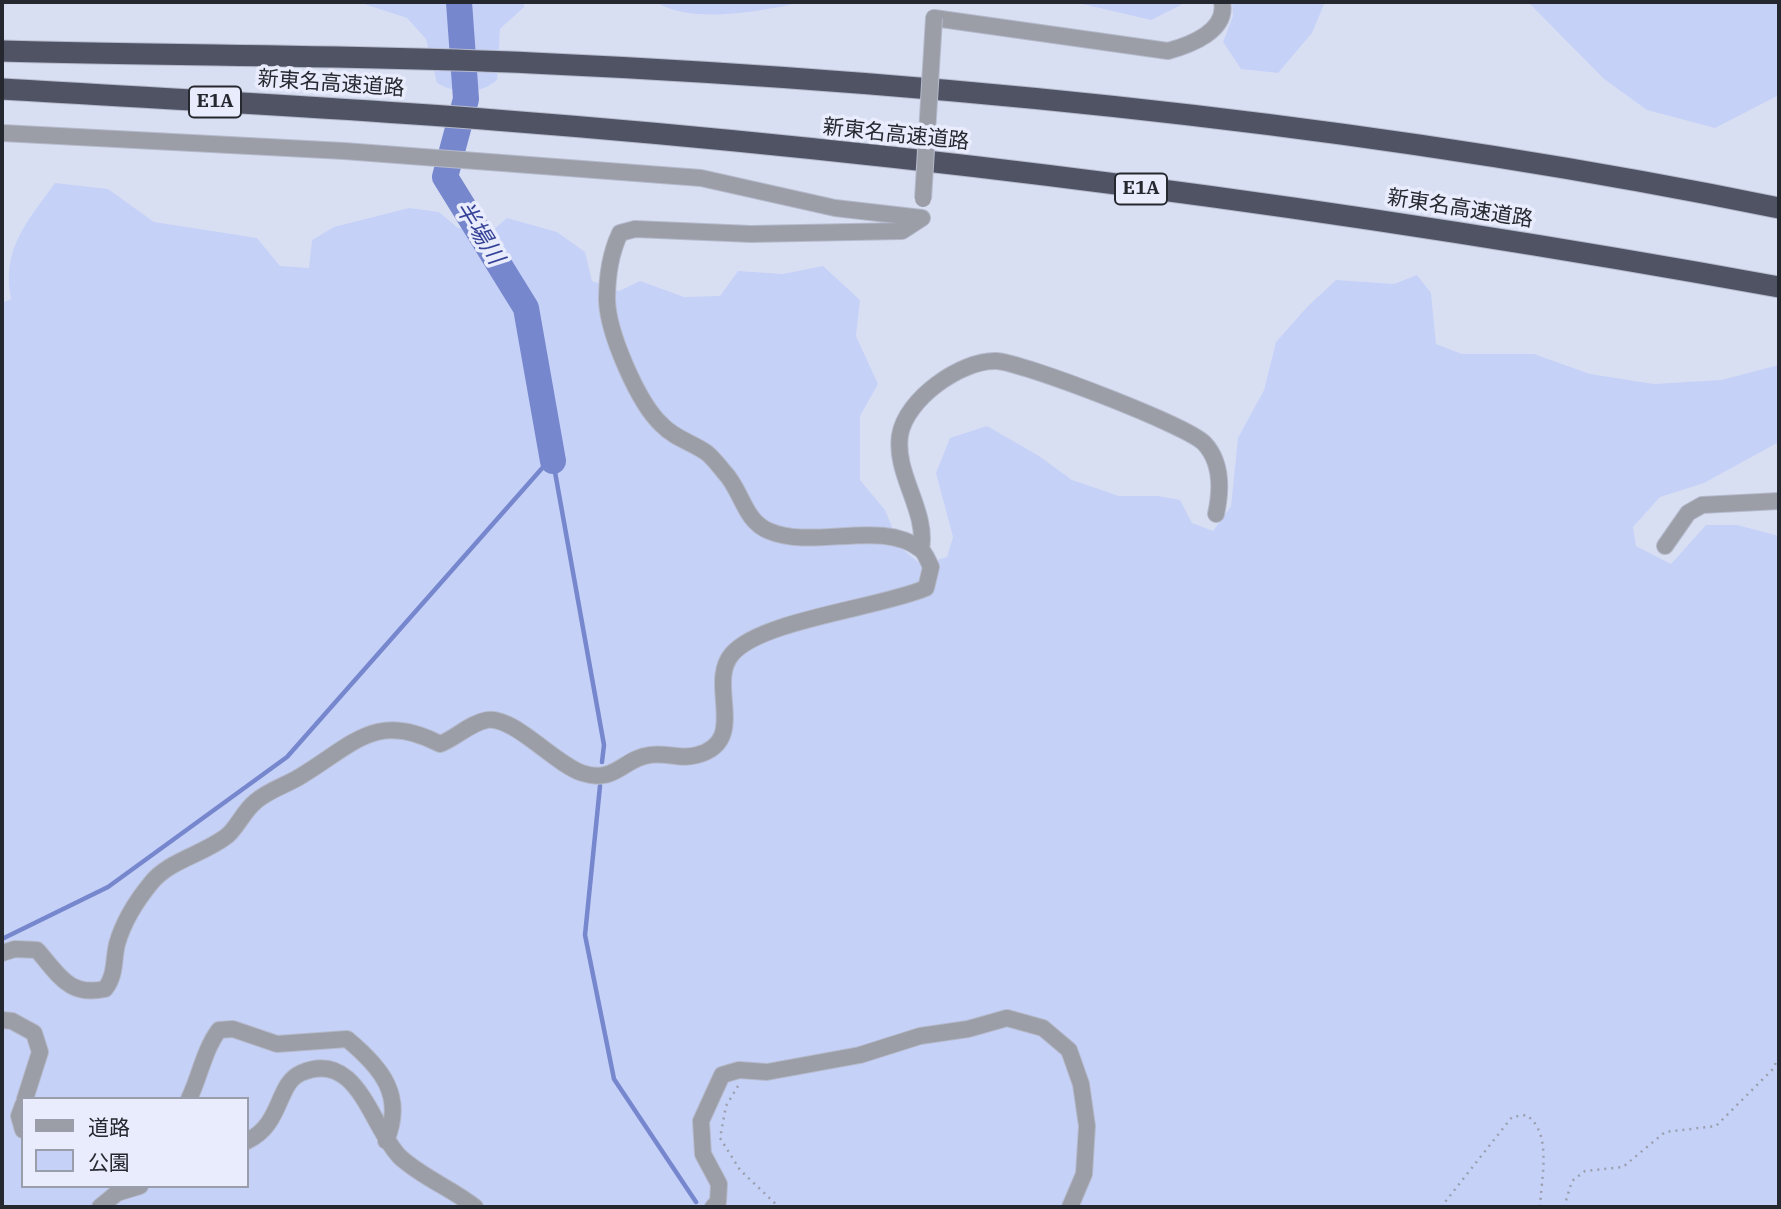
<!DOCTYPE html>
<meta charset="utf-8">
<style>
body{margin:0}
#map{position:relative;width:1781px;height:1209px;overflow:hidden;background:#d9dff3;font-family:"IBM Plex Serif","Noto Sans JP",serif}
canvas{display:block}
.frame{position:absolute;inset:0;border:4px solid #26282f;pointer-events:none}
.legend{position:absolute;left:21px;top:1097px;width:228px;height:91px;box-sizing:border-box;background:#e8ecfc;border:2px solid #9a9eaa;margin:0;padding:9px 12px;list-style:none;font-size:21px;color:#26282f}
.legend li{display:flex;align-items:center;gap:14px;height:35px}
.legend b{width:35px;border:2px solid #9a9eaa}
</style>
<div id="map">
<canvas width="1781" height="1209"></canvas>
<div class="frame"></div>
<ul class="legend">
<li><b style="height:9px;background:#9b9ea6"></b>道路</li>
<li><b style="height:19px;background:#c6d1f7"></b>公園</li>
</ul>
</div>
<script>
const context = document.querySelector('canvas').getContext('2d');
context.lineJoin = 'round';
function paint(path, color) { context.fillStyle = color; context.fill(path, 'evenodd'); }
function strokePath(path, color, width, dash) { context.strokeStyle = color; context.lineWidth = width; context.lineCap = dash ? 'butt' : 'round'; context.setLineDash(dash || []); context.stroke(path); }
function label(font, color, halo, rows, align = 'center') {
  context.font = font + ' "IBM Plex Serif","Noto Sans JP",serif'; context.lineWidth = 7; context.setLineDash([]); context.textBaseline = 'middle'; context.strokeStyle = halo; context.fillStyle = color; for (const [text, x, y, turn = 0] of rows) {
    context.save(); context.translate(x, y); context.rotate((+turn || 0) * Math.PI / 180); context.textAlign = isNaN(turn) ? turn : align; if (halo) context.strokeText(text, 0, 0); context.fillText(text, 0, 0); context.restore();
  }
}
paint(new Path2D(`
 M358 2H524V7L500 29 497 80C480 95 456 94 437 83L426 39 407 18Z
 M656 2H802C764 11 690 25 656 2Z
 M1074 2H1180L1181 5 1151 20Z
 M1232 2H1325L1312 33 1278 73 1241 69 1223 42 1233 16Z
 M1528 2H1779V95L1715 128 1647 110 1604 79Z
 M55 183 108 189 154 222 257 238 280 266 309 268 312 240 334 227 409 208 439 212 458 228 493 230 507 218 557 232 585 252 592 281 619 291 640 281 684 297 720 296 738 271 783 274 823 266 860 300 856 336 878 384 860 416V480L885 510 900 547 922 565 947 557 953 537 936 473 950 438 987 426 1039 456 1072 480 1119 496H1158L1180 500 1192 523 1213 531 1231 506 1238 438 1264 390 1276 342 1307 307 1336 280 1394 284 1417 275 1431 293 1436 344 1462 354H1534L1590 374 1654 384 1721 380 1779 365V442L1704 483 1660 497 1633 527 1636 546 1671 564 1706 525H1737L1779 536V1207H2V303L11 299C1 249 27 222 55 183ZM23 1099H247V1186H23Z`), '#c6d1f7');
strokePath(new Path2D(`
 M553 461 604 745 602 762
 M600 786 585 935 614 1079 696 1202
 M2 939 108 887 287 757 552 457`), '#7687ce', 4.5);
strokePath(new Path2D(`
 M459 2 466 99 445 177 526 308 553 461`), '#7687ce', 26);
const minor = new Path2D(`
 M934 18 1168 51C1190 45 1228 31 1222 2
 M2 133 344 151 701 178 835 208 922 218
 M1665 546 1688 513 1702 505 1779 501
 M921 549C928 511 894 474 900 435 906 399 961 360 996 361 1022 362 1186 425 1204 443 1222 462 1221 491 1216 514
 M2 953 15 949 37 950C59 975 69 997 105 989 116 975 113 961 117 944 123 923 137 900 151 883 169 860 205 854 228 835 238 826 244 811 255 802 268 790 287 785 301 776 355 743 377 711 440 744 456 738 470 723 487 720 512 715 555 764 582 773 616 784 623 758 650 755 666 752 681 760 697 755 750 741 706 684 732 654 761 620 879 608 926 588L931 567C928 561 925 552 920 549 882 519 813 550 769 531 744 521 742 491 725 473 719 466 714 459 707 453 693 443 674 438 662 425 638 403 608 333 607 300 607 276 610 254 620 233L635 229 751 234 902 231 922 218
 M2 1020 12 1021 34 1033 40 1052 25 1099
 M189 1099C200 1076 204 1050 219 1030L233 1029 277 1044 347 1039C382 1068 405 1096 386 1141
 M23 1105 19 1116 23 1130
 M247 1141C283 1124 276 1084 301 1073 358 1048 371 1128 400 1157 423 1178 451 1188 475 1207
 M100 1207 117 1193 140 1186
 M713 1207 718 1202 719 1184 703 1154 701 1121 722 1075 739 1070 767 1072 860 1055 920 1036 968 1029 1007 1018 1043 1028 1069 1050 1081 1084 1087 1126 1084 1174 1070 1207`);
const highway = new Path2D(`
 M2 51C178 56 355 55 532 63 949 82 1369 124 1779 208
 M2 89C166 99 331 107 495 120 925 153 1355 210 1779 287`);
strokePath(minor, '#b5bacc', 18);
strokePath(highway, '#b5bacc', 23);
strokePath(new Path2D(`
 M738 1086 726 1106 720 1138 740 1170 779 1207
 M1441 1207 1512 1117 1526 1115C1553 1132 1541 1179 1540 1207
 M1564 1207 1572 1181 1585 1171 1623 1167 1665 1132 1716 1126 1772 1070 1779 1057`), '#9ba0af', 2.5, [2, 5]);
strokePath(minor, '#9b9ea6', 16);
strokePath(highway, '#4f5364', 21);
const minorBridge = new Path2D(`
 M923 199 934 18`);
strokePath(minorBridge, '#b5bacc', 18, []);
strokePath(minorBridge, '#9b9ea6', 16);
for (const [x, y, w] of [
 [215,102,52],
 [1141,189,52]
]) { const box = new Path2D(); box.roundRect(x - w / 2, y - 15.5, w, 31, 5); context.fillStyle = '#e8ecfc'; context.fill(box); strokePath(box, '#26282f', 2); }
label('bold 19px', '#26282f', null, [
 ["E1A",215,102],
 ["E1A",1141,189]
]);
label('21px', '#26282f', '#e8ecfc', [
 ["新東名高速道路",331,84,4],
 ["新東名高速道路",896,135,6],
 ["新東名高速道路",1460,209,9]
]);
label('italic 23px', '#364297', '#e8ecfc', [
 ["半場川",479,233,58]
]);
</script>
